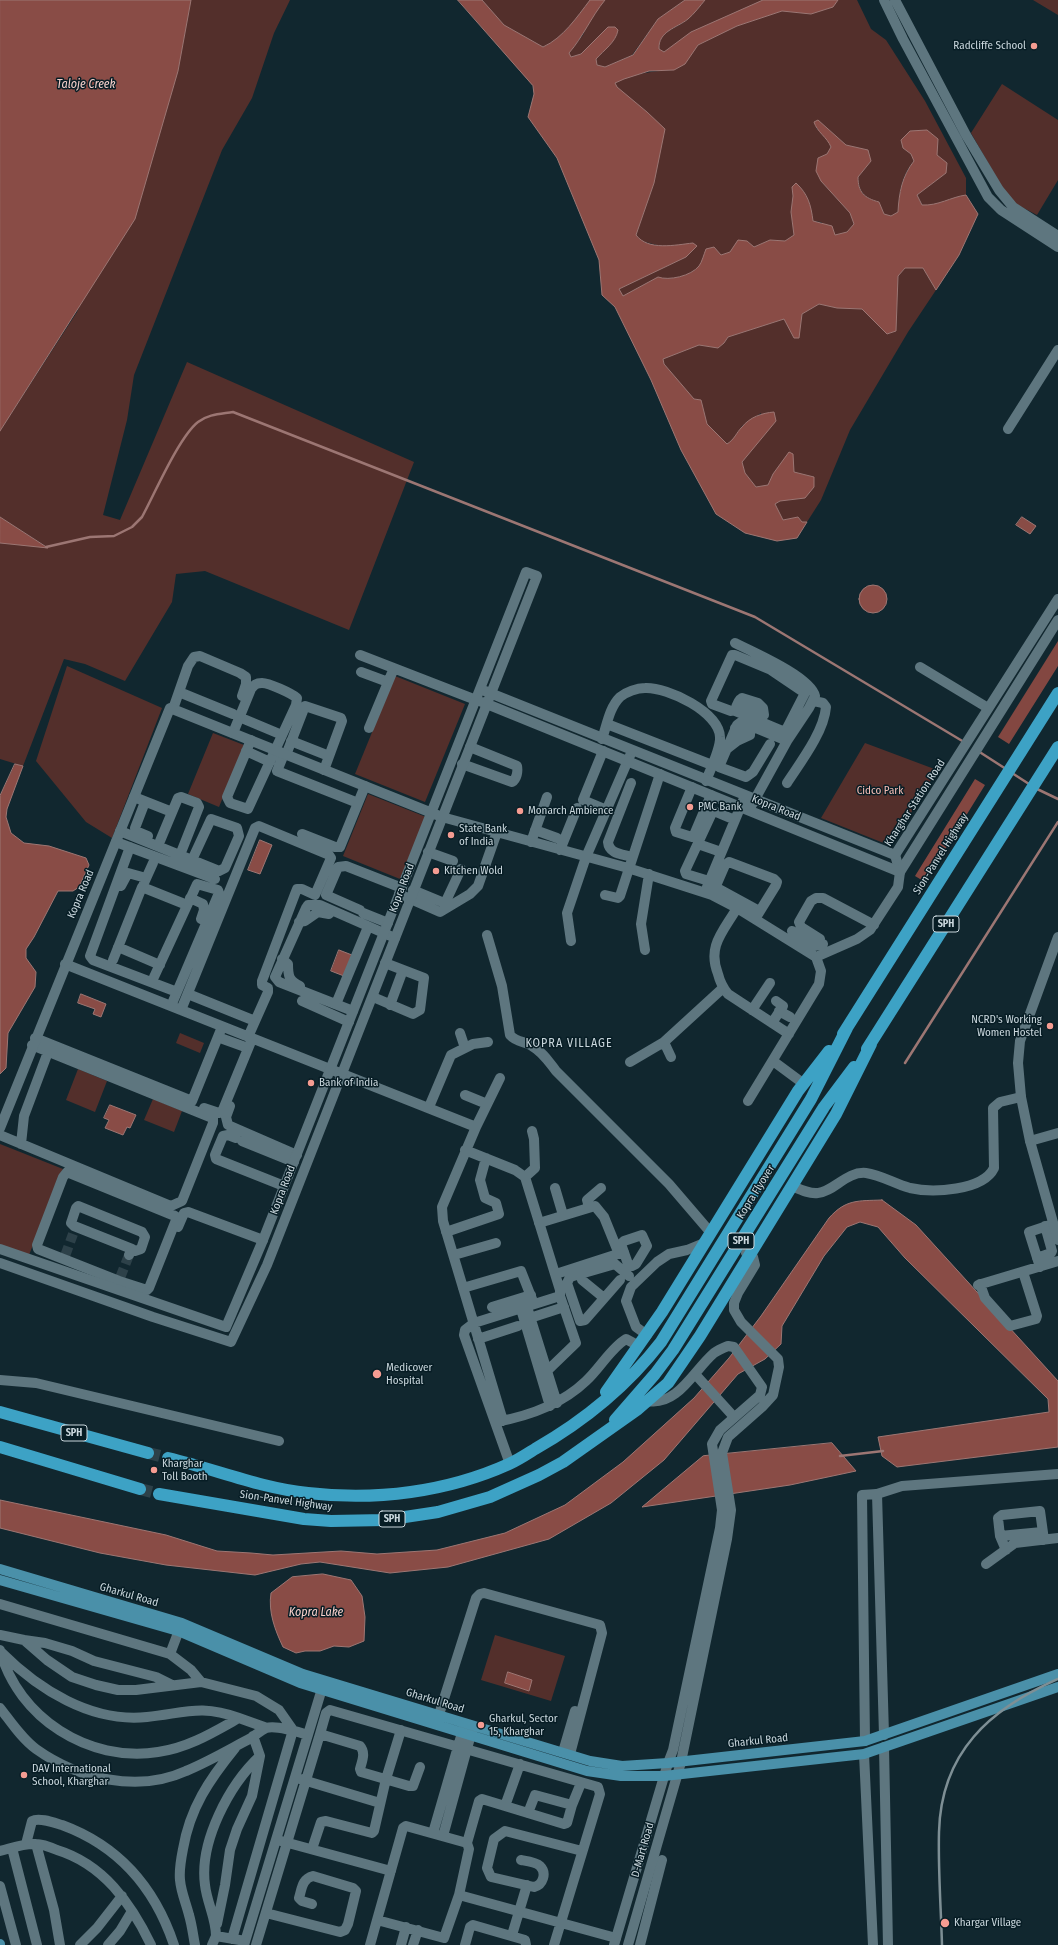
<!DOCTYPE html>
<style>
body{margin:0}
canvas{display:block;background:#11272f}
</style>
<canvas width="1058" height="1945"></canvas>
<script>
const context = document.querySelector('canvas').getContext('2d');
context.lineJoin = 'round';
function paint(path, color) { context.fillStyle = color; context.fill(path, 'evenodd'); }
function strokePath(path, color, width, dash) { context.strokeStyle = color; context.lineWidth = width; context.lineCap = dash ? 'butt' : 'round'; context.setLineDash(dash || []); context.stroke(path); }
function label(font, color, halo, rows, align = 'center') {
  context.font = font + ' "Fira Sans Condensed",sans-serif'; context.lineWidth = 3; context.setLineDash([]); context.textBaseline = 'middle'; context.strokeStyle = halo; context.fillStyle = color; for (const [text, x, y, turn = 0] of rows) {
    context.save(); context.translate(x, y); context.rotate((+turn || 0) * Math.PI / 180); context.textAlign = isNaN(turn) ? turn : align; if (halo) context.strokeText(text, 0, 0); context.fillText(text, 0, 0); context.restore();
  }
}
paint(new Path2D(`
 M191 0H290L274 33 252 98 222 150 134 375 127 420 103 515 120 520 187 362 414 462 349 630 205 571 176 574 172 602 125 681 85 664 64 659 23 766 0 759V543L47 547 0 517V431L77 312 178 71Z
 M482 0H590C577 17 563 38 543 47L504 25Z
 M605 0H685L658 19 632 55 605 67 597 65 596 59 612 42 608 27 581 54 570 57 569 53 583 35 590 19Z
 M705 0H763L677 43 664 52 659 49C658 31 677 29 688 19 694 14 700 6 705 0Z
 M838 0H857L871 29 886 40 925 101 966 178V195C951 197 938 206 923 206L917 195 946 173 937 156 910 131 901 140 903 148 911 154 914 161C901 175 899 194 898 212L891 216 884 214 879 202C864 198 859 192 858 177L871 161 868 150 846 145 818 120 816 128 828 139 831 148 827 154 818 158 821 181 850 213 854 224 847 232 835 235 821 222 813 221C811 205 808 194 796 183L792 187 793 196 791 212 794 235 785 241 770 240 754 247 747 241 730 252 721 255 714 247 707 249C704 254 703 262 699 266 691 276 669 281 658 277L623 296 619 289 686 257 693 243 665 247 641 241 636 235 654 183 647 112 616 87 615 83C634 73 653 71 674 70L698 45 737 26 782 11 811 14 833 7Z
 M1033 0H1058V15Z
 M1002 84 1058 120V180L1037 215 1014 203 1006 194 971 133Z
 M905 268H923L936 290 908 332 850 430 821 500 807 522H802L798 517 783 520 775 504 780 501 805 498 814 477 794 472 773 474 768 485 756 487 745 473 742 462 757 442 761 413 742 426 734 439 727 444 707 424 701 400 694 399 664 364 663 359 699 345 718 348 724 343 728 337 784 319 794 338 800 330 802 314 819 304 837 308 862 309 888 334 896 331 898 276Z
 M67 666 162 708 112 838 86 822 36 761Z
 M395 676 465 704 425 802 355 774Z
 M213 733 244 745 219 807 188 794Z
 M865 743 937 770 891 846 821 818Z
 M368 794 426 817 400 879 343 856Z
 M180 1033 204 1043 200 1053 176 1043Z
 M78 1069 107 1081 95 1112 66 1100Z
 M153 1099 182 1111 174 1132 144 1120Z
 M0 1144 63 1169 29 1255 0 1245Z
 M495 1635 565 1656 551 1701 481 1680Z`), '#532f2b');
paint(new Path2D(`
 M1058 641V666L1009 744 998 737Z
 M975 779 985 785 925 882 915 876Z`), '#834741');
const water = new Path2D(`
 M0 0H191L178 71 135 219 0 431Z
 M458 0H482L504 25 543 47C563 38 577 17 590 0H605C591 17 583 37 569 53L571 57 581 54 608 27H615L618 30C616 42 604 50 596 59L597 65 605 67 633 55 658 19 685 0H705C700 6 694 14 688 19 677 28 658 31 659 49L664 52 691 32 763 0H838L833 7 811 14 782 11 737 26 698 45 685 64 674 70 649 71 624 79 615 83 617 87 647 112 665 129 654 183 636 235C648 251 675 245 693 243L697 246 686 257 619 289 623 296 658 277C669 281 691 276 699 266 702 262 704 254 706 249L714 247 721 255 730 252 738 240 747 241 754 247 770 240 785 241 794 235 791 212 793 196 792 187 796 183C808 194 811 205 813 221L832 226 835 235 847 232 854 224 850 213 821 181 816 171 818 158 827 154 831 147C827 137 817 132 814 122L818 120 846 145 868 150 871 161 858 177C858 192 864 198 879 202L884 214 891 216 898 212C899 193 902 176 914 161L911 154 903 148 901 140 910 131 927 130 938 139 937 155 947 163 946 173 917 195 922 205C938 206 951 197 966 195L978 214 959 255 936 290 923 268H905L898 276 896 331 887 334 862 309 837 308 819 304 802 314 799 338H794L784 319 728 337 724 343 718 348 699 345 663 359 664 364 694 399 701 400 707 424 727 444C735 439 736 433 742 427 750 417 762 413 774 412L776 421 742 462 745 473 756 487 768 485 773 474 789 452 793 454 794 472 814 477V487L805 498 780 501 775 504 783 520 798 517 802 522H807L797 538 777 541 745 533 716 514 681 450 651 380 615 307 602 295 599 260 557 158 528 117 534 94 533 86Z
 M0 517 48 548 0 543Z
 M1022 517 1036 526 1030 534 1016 525Z
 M859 599a14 14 0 1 1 28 0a14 14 0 1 1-28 0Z
 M15 764 23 766 7 809 6 817 11 833 24 843 49 846 86 858 89 865 79 887 73 891H58L34 937 26 949V958L36 972 35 987 8 1033 6 1068 0 1074V796Z
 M260 840 272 845 260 874 248 870Z
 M339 950 352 955 344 976 331 971Z
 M81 994 106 1004 101 1017 93 1014 95 1009 78 1003Z
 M110 1105 136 1115 130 1128 127 1127 123 1135 105 1128 109 1120 104 1118Z
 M882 1200 916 1225 1058 1381V1447L897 1467 882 1456 878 1437 1049 1412 1048 1399 905 1258 878 1227 860 1222 847 1227 824 1256 782 1326 781 1344 765 1359 738 1374 664 1460 611 1503 549 1539 448 1567 390 1573 320 1562 301 1564 255 1575 166 1565 100 1553 0 1528V1500L166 1535 217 1551 251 1553 273 1555 341 1551 377 1554 437 1550 505 1533 565 1505 623 1462 694 1398 729 1358 761 1316 829 1218C846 1199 858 1201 882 1200Z
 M832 1443 856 1471 790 1485 642 1507 703 1456Z
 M323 1574 351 1580 362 1596 365 1617 364 1641 349 1647 334 1646 320 1651H305L296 1653 283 1647C275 1630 268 1612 271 1593L292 1577Z
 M508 1672 532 1680 529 1691 505 1683Z`);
paint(water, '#894c46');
strokePath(water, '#9c7673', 1);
strokePath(new Path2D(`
 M46 547 90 537 114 536 132 527 142 517C155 493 179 437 198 422 208 414 221 414 233 412L755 617 964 742
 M978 751 1006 769
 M1012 773 1029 784
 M1035 788 1058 799
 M905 1063 1058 822
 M840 1456 883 1451`), '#9c7673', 2.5);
strokePath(new Path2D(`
 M65 1256 73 1234
 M120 1278 129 1255`), '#2d4149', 10, [10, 5]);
strokePath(new Path2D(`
 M148 1453 168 1458
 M140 1489 159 1494`), '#2d4149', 12, [12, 6]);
strokePath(new Path2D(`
 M1008 429 1058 350
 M735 643C753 652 811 677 815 696L809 708 787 741 749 810
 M360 655 476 700
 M920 667 988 708
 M361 672 388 682
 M179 692 233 714
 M738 705 761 715H764L763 708 758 703 742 698C738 700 736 707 735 711L790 734
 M173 709 188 666 194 657 200 656 240 673 246 677V684L242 696
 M731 711 712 704 711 701 732 655H735L771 670 805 693 785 732
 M239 717 282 735
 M607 724 712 765
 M369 728 394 668
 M233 733 251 689C254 685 256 683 262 683 269 683 291 693 297 698L296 705 248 809 230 803 227 797 251 740
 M602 739C607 725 609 708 620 697 626 692 637 688 645 688 668 687 719 712 720 737 721 748 710 770 706 781
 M291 741 329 756
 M770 744 753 772 746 777 719 767 737 725 741 722 787 741
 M728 748 737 741 750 735V734L735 728
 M246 751 270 762
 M603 751 583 800 607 810
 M284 754 277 771 358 803 365 786
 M286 755 305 706 341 718 342 721 324 770
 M462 764 512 782C517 779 518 771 517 766L470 747
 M631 783 608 842C609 854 622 854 632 857
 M787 783C800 763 824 732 826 707L823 703 814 701
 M692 787 675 828 676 832 692 837 694 835 711 795
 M134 797 172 812
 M145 802 135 828 136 831 148 836
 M442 817 628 868 712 895 737 908 816 957 821 971 819 984 748 1101
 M535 830 557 838
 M120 831 219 871 225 868 239 836 237 828 211 819 192 860
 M302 834 335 847H340L358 803
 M160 841 178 798 181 797 197 803 199 807 180 855
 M116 842 215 879
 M531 842 547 797
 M698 844 721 852
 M130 847 90 956 93 960 177 992
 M560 850 577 808
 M428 852 453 861
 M709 881 686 874 685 871 712 813 716 812 735 820
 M144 883 153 863
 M121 886 128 873 146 878
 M707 887 745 796
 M715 887 759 911
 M413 890 442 902 446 901 461 869
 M399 894 440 912 470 894 478 886 497 832
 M605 895 618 898 620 896 660 774
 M712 895 725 865 729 862 774 879 777 882 776 885 755 919
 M190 898 203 904 204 910 201 919
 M737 908C723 932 707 946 718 974 720 982 723 988 728 994L789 1034
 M360 910 326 895 338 867 346 866 402 888
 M363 913 388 923
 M299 922 305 921 318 912 329 914
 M792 931 814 946 823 944
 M487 935 502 986 510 1035C517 1043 525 1041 532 1046 543 1052 549 1062 556 1071L669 1184 711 1233
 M820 939 801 927 799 922 811 901 816 898H823L874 925
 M571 941 567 913 586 857 632 751
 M118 947 160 965
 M645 950 641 924 649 874
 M816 957 857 939 870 930 898 887 900 872 895 855
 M282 959 288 964C288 976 289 981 300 986
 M113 960 142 887 187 905
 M65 964 476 1127 442 1207 443 1221 503 1421
 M154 977 197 884 218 890 219 893 171 1006
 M188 994 255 1021
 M373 997 413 1014 420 1010 424 978 385 963
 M302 1001 349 1022
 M336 1004 368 927
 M390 1005 403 970
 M181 1010 255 828 259 826 329 855 331 858 315 895 302 889H297L295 894 262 981V985L268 988V992L248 1037
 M752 1010 770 983
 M353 1011 279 982 275 977 306 908 308 905H320L395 938
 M779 1011 790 1017
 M772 1023 783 1006 776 1001
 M460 1033 465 1048
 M35 1038 192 1101 222 1027
 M223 1039 248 1048
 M664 1042 671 1057
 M773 1061 804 1084
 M630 1062 664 1042 723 988
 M465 1095 487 1104
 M230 1106 226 1117 228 1125 297 1155
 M429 1107 451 1055 473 1044 488 1042
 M204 1108 219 1113 222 1112 252 1039
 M476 1127 500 1078
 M0 1135 171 1206 182 1201 213 1123V1118L210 1117 32 1045
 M236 1138 228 1135 223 1136 215 1155 216 1159 284 1186
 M242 1141 294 1162
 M1030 1141 1058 1133
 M21 1144 24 1116 48 1052
 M465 1150 515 1170 525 1177 560 1290V1296L474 1323 465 1330 464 1335 510 1464
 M67 1172 175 1216 176 1220 149 1288 147 1290 119 1281 38 1249 37 1245 63 1177Z
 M525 1177 535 1168 534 1139 532 1131
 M792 1186C801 1190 809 1194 818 1193 833 1192 847 1171 866 1173 881 1175 895 1184 910 1188 932 1193 983 1191 994 1168L993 1108 1000 1102 1021 1097
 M555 1188 563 1215
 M589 1207 587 1200 601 1188
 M539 1223 595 1206 604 1217 619 1254
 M178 1227 184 1213 188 1212 263 1240
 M446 1232 499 1214 496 1203 485 1198 480 1180 486 1158
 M642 1235 647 1246 636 1264 632 1266 628 1264 621 1244 624 1241Z
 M129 1255 132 1249 74 1226 71 1223 76 1208 78 1206 142 1232 145 1237 141 1249 135 1251 132 1249
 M454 1255 496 1243
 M1037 1258 1051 1253 1052 1251 1045 1226
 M1040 1267 1029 1232 1053 1224
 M556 1274 624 1252
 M582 1280 604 1298
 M620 1280 585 1320 580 1321 567 1283 570 1277 615 1264 629 1276
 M980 1284 985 1298 1010 1326 1036 1319 1037 1316 1023 1272
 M978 1285 1058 1261
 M463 1288 521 1271 534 1304
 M492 1307 531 1295
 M527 1307 547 1371 576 1343 560 1296
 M521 1309 550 1406
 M530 1318 564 1307
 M647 1335 636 1327 626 1301 631 1287 657 1262 669 1254 687 1250 704 1243
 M478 1339 518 1326
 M547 1371 557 1403
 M0 1380 36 1383 279 1441
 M496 1422C529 1416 562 1404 586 1381 600 1368 611 1348 626 1339L639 1346
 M877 1494 902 1486 1058 1474
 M1000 1536 1042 1532
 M1006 1550 1000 1536 998 1518 1002 1515 1040 1511 1044 1540
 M986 1564 1015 1543 1058 1538
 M0 1604 170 1654 191 1670 201 1682
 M0 1635 24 1640 47 1660 72 1677 96 1685 118 1690H136L201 1682 256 1696 279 1710 293 1730
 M24 1640 45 1643 72 1651 94 1661 156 1677 172 1685
 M0 1650C18 1718 89 1763 158 1752 188 1748 214 1732 239 1718L267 1728
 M1 1652C38 1689 91 1723 147 1717 185 1713 201 1704 239 1718
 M170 1654 181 1625
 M0 1708C11 1722 22 1739 36 1749 78 1779 138 1793 186 1771 208 1762 230 1749 251 1738 256 1735 261 1730 266 1728 275 1725 299 1732 308 1735
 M436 1724 476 1598 480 1594 484 1593 600 1625 602 1633 570 1754
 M320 1734 360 1746C366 1753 362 1761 360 1769L361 1772 409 1786H413L420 1767
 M563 1752 575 1711
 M520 1764 505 1806 564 1824 567 1823 572 1805 535 1795 528 1813
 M300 1779 380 1803
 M572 1805 581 1783
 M406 1826 467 1843 469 1849 459 1895 444 1938 377 1920 403 1828Z
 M433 1833 464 1726
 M443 1836 473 1727
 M281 1841 391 1871
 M467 1843 479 1801 482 1799 505 1806
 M26 1844 32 1821C39 1817 55 1823 62 1825 119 1846 155 1888 174 1945
 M36 1844 54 1910 60 1945
 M12 1848 37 1945
 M312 1849 321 1822 326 1821 372 1833 374 1831 386 1779 401 1730
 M0 1851C12 1848 24 1843 36 1844 43 1844 50 1847 57 1850 103 1864 131 1903 151 1945
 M521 1860C527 1861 536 1862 540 1866 547 1873 543 1885 534 1887L491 1877 487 1868 494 1839 505 1831 582 1851
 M0 1886 16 1945
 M459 1895 616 1938
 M266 1913 340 1932 345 1930 348 1924 356 1891 353 1888 313 1876C302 1879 302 1888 299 1898L302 1901 312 1904
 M217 1924 225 1885 230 1850 237 1829 252 1796 260 1756
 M512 1935 527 1885
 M232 1939 293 1730
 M245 1941 216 1936C216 1918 207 1903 205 1885 199 1842 229 1785 260 1756L253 1736
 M80 1945 97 1928 122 1896
 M108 1945 120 1931 132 1911
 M195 1945C193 1935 192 1925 189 1915 186 1903 181 1892 180 1880 179 1870 181 1859 183 1849 190 1808 209 1780 235 1748
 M212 1945 216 1936
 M244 1945 324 1682
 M256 1945 320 1734 326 1713 330 1710 598 1787 600 1794 554 1945
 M370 1945 377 1920
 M401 1945 406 1927
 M413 1945 418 1930
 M465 1945 470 1927 473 1925 525 1940 526 1945
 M640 1945 662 1860`), '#5e767f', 10);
strokePath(new Path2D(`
 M884 0 903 39 988 197 1001 210 1058 247
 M895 0 966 135 999 190 1013 207 1058 236
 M485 691 895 855 1058 599
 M482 702 900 872 1058 620
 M1058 937 1020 1041 1018 1063 1021 1097 1030 1141 1058 1240
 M0 1128 170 708 437 815
 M0 1249 226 1327 263 1240 526 572 537 576 267 1265 231 1342 153 1317 0 1263
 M695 1374 734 1417
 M648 1401C678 1406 694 1370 714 1353 718 1350 723 1348 728 1346L734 1347 762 1387 760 1395 720 1430 712 1444 722 1510 720 1528 673 1750 668 1763
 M865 1741 862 1495 877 1494 884 1735
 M884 1747 888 1945
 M864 1754 873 1945
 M681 1762 727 1539 731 1510 722 1453 728 1437 762 1407 773 1395 779 1367 778 1359 741 1322 734 1310V1303L738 1293 755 1265 753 1257 746 1253`), '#5e767f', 10);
strokePath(new Path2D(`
 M614 1945 668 1763
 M628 1945 681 1762`), '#5e767f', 10);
strokePath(new Path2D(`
 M0 1569 182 1623 303 1674 590 1761 622 1766 668 1763 865 1741 1058 1674
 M0 1580 178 1631 300 1683 587 1771 621 1776H664L864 1754 1058 1687
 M0 1944V1945`), '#4a90a9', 10);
strokePath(new Path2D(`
 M843 1034 1058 693
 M867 1049 1058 747
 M606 1392 662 1312 798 1091 829 1051
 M0 1412 148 1453
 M615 1420 655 1374 673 1350 824 1107 854 1067
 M0 1447 140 1489
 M168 1458C215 1469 260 1488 308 1493 376 1501 447 1492 509 1464 518 1460 527 1454 535 1449 584 1421 627 1386 661 1342L811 1099 847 1028
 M159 1494 304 1519 331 1521 385 1520 438 1512 490 1497 539 1475 563 1462 638 1409 668 1383 700 1336 836 1114 871 1044`), '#3da2c5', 12);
strokePath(new Path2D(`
 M942 1945C941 1908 938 1870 939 1832 941 1752 990 1709 1058 1679`), '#7e8f95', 2.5);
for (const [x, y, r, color] of [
 [1034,46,4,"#f59c92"],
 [690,807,4,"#f59c92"],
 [520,811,4,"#f59c92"],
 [451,835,4,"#f59c92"],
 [436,871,4,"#f59c92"],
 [1050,1026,4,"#f59c92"],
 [311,1083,4,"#f59c92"],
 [377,1374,5,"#f59c92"],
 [154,1470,4,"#f59c92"],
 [481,1725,4,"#f59c92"],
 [24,1775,4,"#f59c92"],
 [945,1923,5,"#f59c92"]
]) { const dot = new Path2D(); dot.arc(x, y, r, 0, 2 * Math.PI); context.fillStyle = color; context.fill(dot); strokePath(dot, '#071d25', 1.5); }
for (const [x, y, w] of [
 [946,924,26],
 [741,1241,26],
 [74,1433,26],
 [392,1519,26]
]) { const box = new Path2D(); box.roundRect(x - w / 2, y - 8, w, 16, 3); context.fillStyle = '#071d25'; context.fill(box); strokePath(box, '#cad7dd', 1); }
label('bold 10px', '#cad7dd', null, [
 ["SPH",946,924],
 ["SPH",741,1241],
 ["SPH",74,1433],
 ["SPH",392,1519]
]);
label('11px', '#cad7dd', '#071d25', [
 ["Radcliffe School",1026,46,"right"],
 ["PMC Bank",698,807],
 ["Monarch Ambience",528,811],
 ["State Bank",459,829],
 ["of India",459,842],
 ["Kitchen Wold",444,871],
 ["NCRD's Working",1042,1020,"right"],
 ["Women Hostel",1042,1033,"right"],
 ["Bank of India",319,1083],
 ["Medicover",386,1368],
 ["Hospital",386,1381],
 ["Kharghar",162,1464],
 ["Toll Booth",162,1477],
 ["Gharkul, Sector",489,1719],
 ["15, Kharghar",489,1732],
 ["DAV International",32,1769],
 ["School, Kharghar",32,1782],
 ["Khargar Village",954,1923]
], 'left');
label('11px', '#f7beb6', '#071d25', [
 ["Cidco Park",880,791]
]);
label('11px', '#cad7dd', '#071d25', [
 ["Kharghar Station Road",915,803,-57],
 ["Kopra Road",776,808,22],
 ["Sion-Panvel Highway",941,854,-58],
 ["Kopra Road",402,888,-69],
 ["Kopra Road",81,894,-67],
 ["Kopra Road",283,1190,-69],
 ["Kopra Flyover",756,1192,-58],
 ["Sion-Panvel Highway",286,1501,8],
 ["Gharkul Road",129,1595,16],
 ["Gharkul Road",435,1701,17],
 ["Gharkul Road",758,1741,-6],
 ["D-Mart Road",643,1850,-74]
]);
label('italic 12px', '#f8d0cb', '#071d25', [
 ["Taloje Creek",86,85],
 ["Kopra Lake",316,1613]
]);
context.letterSpacing = '1px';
label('12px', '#cad7dd', '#071d25', [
 ["KOPRA VILLAGE",569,1044]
]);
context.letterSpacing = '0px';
</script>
